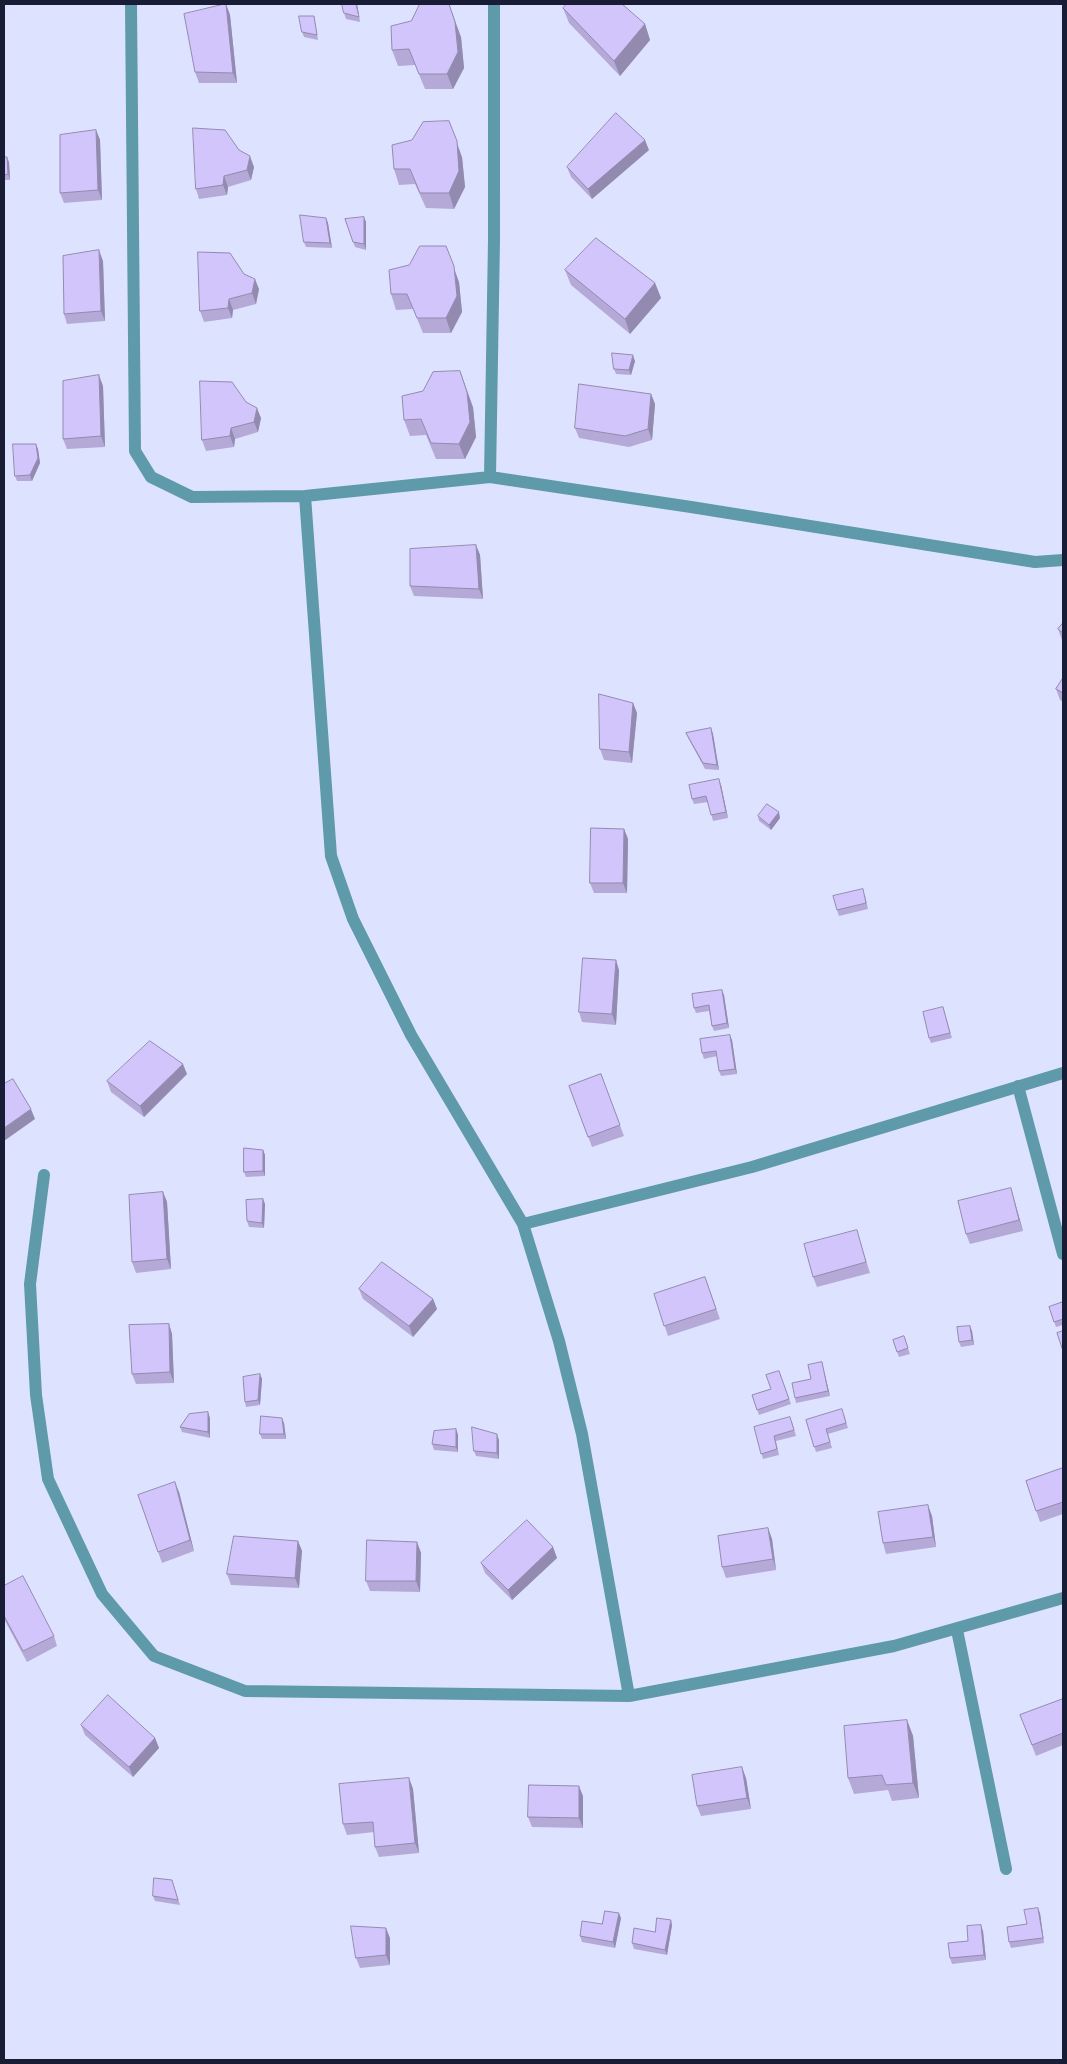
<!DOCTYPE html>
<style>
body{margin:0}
#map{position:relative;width:1067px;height:2064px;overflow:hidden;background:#dde3ff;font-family:"Public Sans",sans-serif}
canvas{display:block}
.frame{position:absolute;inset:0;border:5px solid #181c34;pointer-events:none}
</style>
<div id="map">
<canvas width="1067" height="2064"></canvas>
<div class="frame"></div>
</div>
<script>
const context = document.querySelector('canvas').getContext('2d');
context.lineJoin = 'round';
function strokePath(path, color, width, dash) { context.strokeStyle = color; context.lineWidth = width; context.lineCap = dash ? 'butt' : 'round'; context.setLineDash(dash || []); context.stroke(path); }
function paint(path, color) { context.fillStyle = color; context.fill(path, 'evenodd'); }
strokePath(new Path2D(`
 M131 4 135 451 151 477 192 497 305 496 490 477 494 240V4
 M490 477 691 507 1035 562 1063 560
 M305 496 331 856 353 919 411 1035 523 1224 559 1341 582 1434 629 1696
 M1018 1086 1063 1254
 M44 1175 30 1284 36 1395 48 1479 102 1594 154 1656 245 1691 629 1696 894 1646 1063 1598
 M523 1224 752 1167 1063 1073
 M957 1630 1006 1869`), '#5e9aa9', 12);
paint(new Path2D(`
 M226 4 230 15 237 83H199L195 72Z
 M357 4 360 22 346 19 344 13Z
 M563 8 645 24 650 40 620 76 569 23Z
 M314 16 315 21 318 40 304 37 302 32Z
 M461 37 464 68 453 89H425L415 65 398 66 392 50Z
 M96 130 100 140 102 200 64 203 60 193Z
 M239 150 254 167 251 180 228 187 227 195 199 199 196 189Z
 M649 150 592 199 571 177 567 167Z
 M4 157 9 162 10 180H4Z
 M462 157 465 187 454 209 426 208 415 184 399 185 394 169Z
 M326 218 328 223 332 248 306 247 304 242Z
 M345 219 366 222V250L355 247Z
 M103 261 105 321 67 324 64 314Z
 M565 270 655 283 661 298 630 334 571 285Z
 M244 274 259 289 256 304 233 310 232 318 204 322 200 311Z
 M459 282 462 312 451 333H423L413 309 396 310 391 294Z
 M635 361 631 375 616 374 614 369Z
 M103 386 105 447 67 449 63 439Z
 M651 394 655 404 652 440 629 447 579 438 575 428Z
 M246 402 261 418 258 432 235 439 234 447 206 451 202 440Z
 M473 407 476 437 465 459H436L426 435 410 436 404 420Z
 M38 449 40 463 32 481H17L15 476Z
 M476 545 480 555 483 599 414 596 410 586Z
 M1063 623V643L1058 629Z
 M1063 678V702L1060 700 1056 689Z
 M633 703 637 713 632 763 604 760 600 749Z
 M711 728 713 734 719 770 705 769 688 738 686 733Z
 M721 785 728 818 713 821 708 802 694 804 692 799Z
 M758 816 780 818 771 830 759 821Z
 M624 829 628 839 627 893H594L590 883Z
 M865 895 868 909 839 916 837 910Z
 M619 970 616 1025 582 1022 579 1012Z
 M724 995 729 1028 714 1031 712 1026 709 1011 696 1013 694 1008Z
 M943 1007 952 1038 931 1043 929 1038Z
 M732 1040 737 1074 721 1076 719 1071 717 1056 704 1059 702 1053Z
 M187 1074 144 1117 111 1092 107 1081Z
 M601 1074 624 1136 592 1147 569 1086Z
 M263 1150 265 1155V1176L246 1177 244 1172Z
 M1011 1188 1014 1199 1023 1231 970 1244 966 1234Z
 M163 1192 167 1202 171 1269 136 1273 132 1262Z
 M263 1199 265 1204 264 1228 249 1227 247 1221Z
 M860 1241 870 1273 817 1287 813 1277Z
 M705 1277 720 1319 668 1336 654 1294Z
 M359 1289 433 1299 437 1309 413 1337 363 1299Z
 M1063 1302V1325L1056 1327 1049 1307Z
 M169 1324 172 1334 174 1383 136 1384 132 1374Z
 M970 1326 972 1331 974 1345 961 1347 959 1342Z
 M904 1336 910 1354 899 1357 893 1340Z
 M822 1362 830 1396 796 1403 795 1398 811 1379Z
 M779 1371 791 1404 759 1415 752 1395 771 1389Z
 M260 1374 262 1379 260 1405 246 1407 245 1402Z
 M844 1415 848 1428 828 1434 832 1448 816 1452 806 1420Z
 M210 1418V1438L182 1432 180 1427Z
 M792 1422 796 1436 776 1441 779 1455 763 1459 754 1427Z
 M284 1423 286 1439H262L260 1434Z
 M456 1429 458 1435V1452L434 1450 432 1444Z
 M499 1440V1459L476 1456 474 1451Z
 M1063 1468V1514L1040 1522 1026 1481Z
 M179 1492 194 1551 162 1563 138 1495Z
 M932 1516 936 1547 886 1554 883 1543Z
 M768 1528 772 1539 776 1570 726 1578 722 1567Z
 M298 1541 302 1551 299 1588 231 1585 227 1574Z
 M417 1542 421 1553 420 1592 370 1591 366 1581Z
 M553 1547 557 1558 512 1600 485 1573 481 1563Z
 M4 1586 54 1636 57 1646 27 1662 4 1619Z
 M1063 1699V1745L1036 1756 1020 1715Z
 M907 1720 913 1736 919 1798 892 1801 888 1790 854 1794 848 1778Z
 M81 1725 155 1738 159 1748 133 1777 85 1735Z
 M409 1778 413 1789 419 1853 379 1857 375 1847 374 1832 347 1835 343 1824Z
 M746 1778 751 1809 701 1816 697 1806Z
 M583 1796V1828L532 1827 528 1817Z
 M172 1880 180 1905 155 1901 153 1896Z
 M1040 1913 1044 1943 1011 1948 1009 1942 1027 1924Z
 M621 1918 615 1948 582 1942 580 1936 602 1924Z
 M672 1925 667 1955 634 1949 632 1943Z
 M983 1931 986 1960 952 1964 950 1958 968 1941Z
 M390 1938V1965L360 1968 356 1958Z`), '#b5a9d8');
paint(new Path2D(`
 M226 4 230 15 237 83 233 73Z
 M356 4H357L360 22 359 17Z
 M449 4 461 37 464 68 453 89 447 74Z
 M645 24 650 40 620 76 614 61Z
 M449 121 462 157 465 187 454 209 449 193Z
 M96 130 100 140 102 200 98 190Z
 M645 140 649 150 592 199 588 189Z
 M250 156 254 167 251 180 247 170Z
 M7 157 9 162 10 180 8 174Z
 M224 176 228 187 227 195 223 185Z
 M364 217 366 222V250L364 244Z
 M326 218 328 223 332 248 330 243Z
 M4 235 5 238 4 254Z
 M446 246 459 282 462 312 451 333 446 318Z
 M99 250 103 261 105 321 101 311Z
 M255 279 259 289 256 304 252 293Z
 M655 283 661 298 630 334 625 319Z
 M229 299 233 310 232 318 228 308Z
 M633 355 635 361 631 375 629 370Z
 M460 371 473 407 476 437 465 459 459 444Z
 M99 375 103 386 105 447 101 436Z
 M651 394 655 404 652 440 648 429Z
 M257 408 261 418 258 432 254 422Z
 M231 428 235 439 234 447 230 436Z
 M36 444 38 449 40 463 32 481 30 475Z
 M476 545 480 555 483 599 479 589Z
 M633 703 637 713 632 763 629 752Z
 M711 728 713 734 719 770 717 765Z
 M719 779 721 785 728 818 726 812Z
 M779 812 780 818 771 830 769 825Z
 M624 829 628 839 627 893 623 883Z
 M616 960 619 970 616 1025 612 1014Z
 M722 990 724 995 729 1028 727 1023Z
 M730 1035 732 1040 737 1074 735 1069Z
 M183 1064 187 1074 144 1117 140 1106Z
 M31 1109 35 1119 4 1141V1128Z
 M263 1150 265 1155V1176L263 1171Z
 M1011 1188 1014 1199 1023 1231 1019 1220Z
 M163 1192 167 1202 171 1269 167 1259Z
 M263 1199 265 1204 264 1228 262 1223Z
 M433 1299 437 1309 413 1337 409 1326Z
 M169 1324 172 1334 174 1383 170 1372Z
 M970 1326 972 1331 974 1345 972 1340Z
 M822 1362 823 1367 830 1396 828 1391Z
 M260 1374 262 1379 260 1405 258 1400Z
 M208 1412 210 1418V1438L208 1432Z
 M282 1418 284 1423 286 1439 284 1434Z
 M456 1429 458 1435V1452L456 1447Z
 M497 1434 499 1440V1459L497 1453Z
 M175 1482 179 1492 194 1551 190 1540Z
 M928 1505 932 1516 936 1547 933 1537Z
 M768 1528 772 1539 776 1570 773 1559Z
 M298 1541 302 1551 299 1588 295 1578Z
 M417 1542 421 1553 420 1592 416 1581Z
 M553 1547 557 1558 512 1600 508 1590Z
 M907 1720 913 1736 919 1798 913 1783Z
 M155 1738 159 1748 133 1777 129 1767Z
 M742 1767 746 1778 751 1809 747 1798Z
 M409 1778 413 1789 419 1853 415 1843Z
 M579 1786 583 1796V1828L579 1818Z
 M1038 1908 1040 1913 1044 1943 1043 1938Z
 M619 1913 621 1918 615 1948 613 1942Z
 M671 1920 672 1925 667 1955 665 1950Z
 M981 1925 983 1931 986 1960 984 1955Z
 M386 1928 390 1938V1965L386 1955Z`), '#938ab0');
const building = new Path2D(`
 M226 4 233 73 195 72 184 14Z
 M342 4H356L359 17 344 13Z
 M420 4H449L455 22 458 52 447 74H419L409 49 392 50 391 26 411 21Z
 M567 4H622L645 24 614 61 563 8Z
 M299 16H314L317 35 302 32Z
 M616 113 645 140 588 189 567 167Z
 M449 121 457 141 459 171 449 193H420L410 169H394L392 145 412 140 423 122Z
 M193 128 225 130 239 150 250 156 247 170 224 176 223 185 196 189Z
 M96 130 98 190 60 193V135Z
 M4 157H7L8 174 4 175Z
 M300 215 326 218 330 243 304 242Z
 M364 217V244L353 242 345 219Z
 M596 238 655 283 625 319 565 270Z
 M420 246H446L454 266 457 296 446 318H417L407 294H391L389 270 409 265Z
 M99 250 101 311 64 314 63 256Z
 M198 252 230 253 244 274 255 279 252 293 229 299 228 308 200 311Z
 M612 353 633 355 629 370 614 369Z
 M460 371 467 392 470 422 459 444 431 443 421 419 404 420 402 396 423 391 433 372Z
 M99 375 101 436 63 439V381Z
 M200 381 232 382 246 402 257 408 254 422 231 428 230 436 202 440Z
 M579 384 651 394 648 429 625 436 575 428Z
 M13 444H36L38 458 30 475 15 476Z
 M476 545 479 589 410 586V549Z
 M1063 623V633L1058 629Z
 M1063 678V693L1056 689Z
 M599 694 633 703 629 752 600 749Z
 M711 728 717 765 703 763 686 733Z
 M719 779 726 812 711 815 706 796 692 799 689 785Z
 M767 804 779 812 769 825 758 816Z
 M591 828 624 829 623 883H590Z
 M863 889 866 903 837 910 833 896Z
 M583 958 616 960 612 1014 579 1012Z
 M722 990 727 1023 712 1026 709 1005 694 1008 692 994Z
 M943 1007 950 1033 929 1038 923 1012Z
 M730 1035 735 1069 719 1071 716 1051 702 1053 700 1039Z
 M150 1041 183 1064 140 1106 107 1081Z
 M601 1074 620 1125 588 1137 569 1086Z
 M13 1079 31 1109 4 1128V1084Z
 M244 1148 263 1150V1171L244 1172Z
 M1011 1188 1019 1220 966 1234 958 1201Z
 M163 1192 167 1259 132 1262 129 1195Z
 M263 1199 262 1223 247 1221 246 1200Z
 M857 1230 866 1262 813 1277 804 1244Z
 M382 1262 433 1299 409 1326 359 1289Z
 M705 1277 716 1309 664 1326 654 1294Z
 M1063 1302V1319L1054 1322 1049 1307Z
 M169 1324 170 1372 132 1374 129 1325Z
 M970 1326 972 1340 959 1342 957 1327Z
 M1063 1331V1351L1057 1333Z
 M904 1336 908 1348 897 1352 893 1340Z
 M822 1362 828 1391 795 1398 792 1383 811 1379 808 1365Z
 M779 1371 789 1399 757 1410 752 1395 771 1389 766 1375Z
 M260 1374 258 1400 245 1402 243 1377Z
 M842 1409 846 1423 826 1429 830 1442 814 1447 806 1420Z
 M208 1412V1432L180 1427 189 1414Z
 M261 1416 282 1418 284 1434H260Z
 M790 1417 794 1430 774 1436 777 1449 761 1454 754 1427Z
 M472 1427 497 1434V1453L474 1451Z
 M456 1429V1447L432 1444 434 1431Z
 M1063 1468V1502L1036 1511 1026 1481Z
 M175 1482 190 1540 158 1552 138 1495Z
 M928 1505 933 1537 883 1543 878 1512Z
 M527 1520 553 1547 508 1590 481 1563Z
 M768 1528 773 1559 722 1567 718 1536Z
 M234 1536 298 1541 295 1578 227 1574Z
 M367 1540 417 1542 416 1581H366Z
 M23 1576 54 1636 23 1651 4 1616V1586Z
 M108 1695 155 1738 129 1767 81 1725Z
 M1063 1699V1733L1032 1745 1020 1715Z
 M907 1720 913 1783 886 1785 882 1775 848 1778 844 1726Z
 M742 1767 747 1798 697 1806 692 1775Z
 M409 1778 415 1843 375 1847 373 1822 343 1824 339 1784Z
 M529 1785 579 1786V1818L528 1817Z
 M154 1878 172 1880 178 1900 153 1896Z
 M1038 1908 1043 1938 1009 1942 1007 1927 1027 1924 1024 1910Z
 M605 1911 619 1913 613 1942 580 1936 582 1921 602 1924Z
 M657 1918 671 1920 665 1950 632 1943 634 1928 655 1932Z
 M981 1925 984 1955 950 1958 948 1943 968 1941 967 1926Z
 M351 1926 386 1928V1955L356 1958Z`);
paint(building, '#d2c5fb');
strokePath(building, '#938ab0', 1);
</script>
